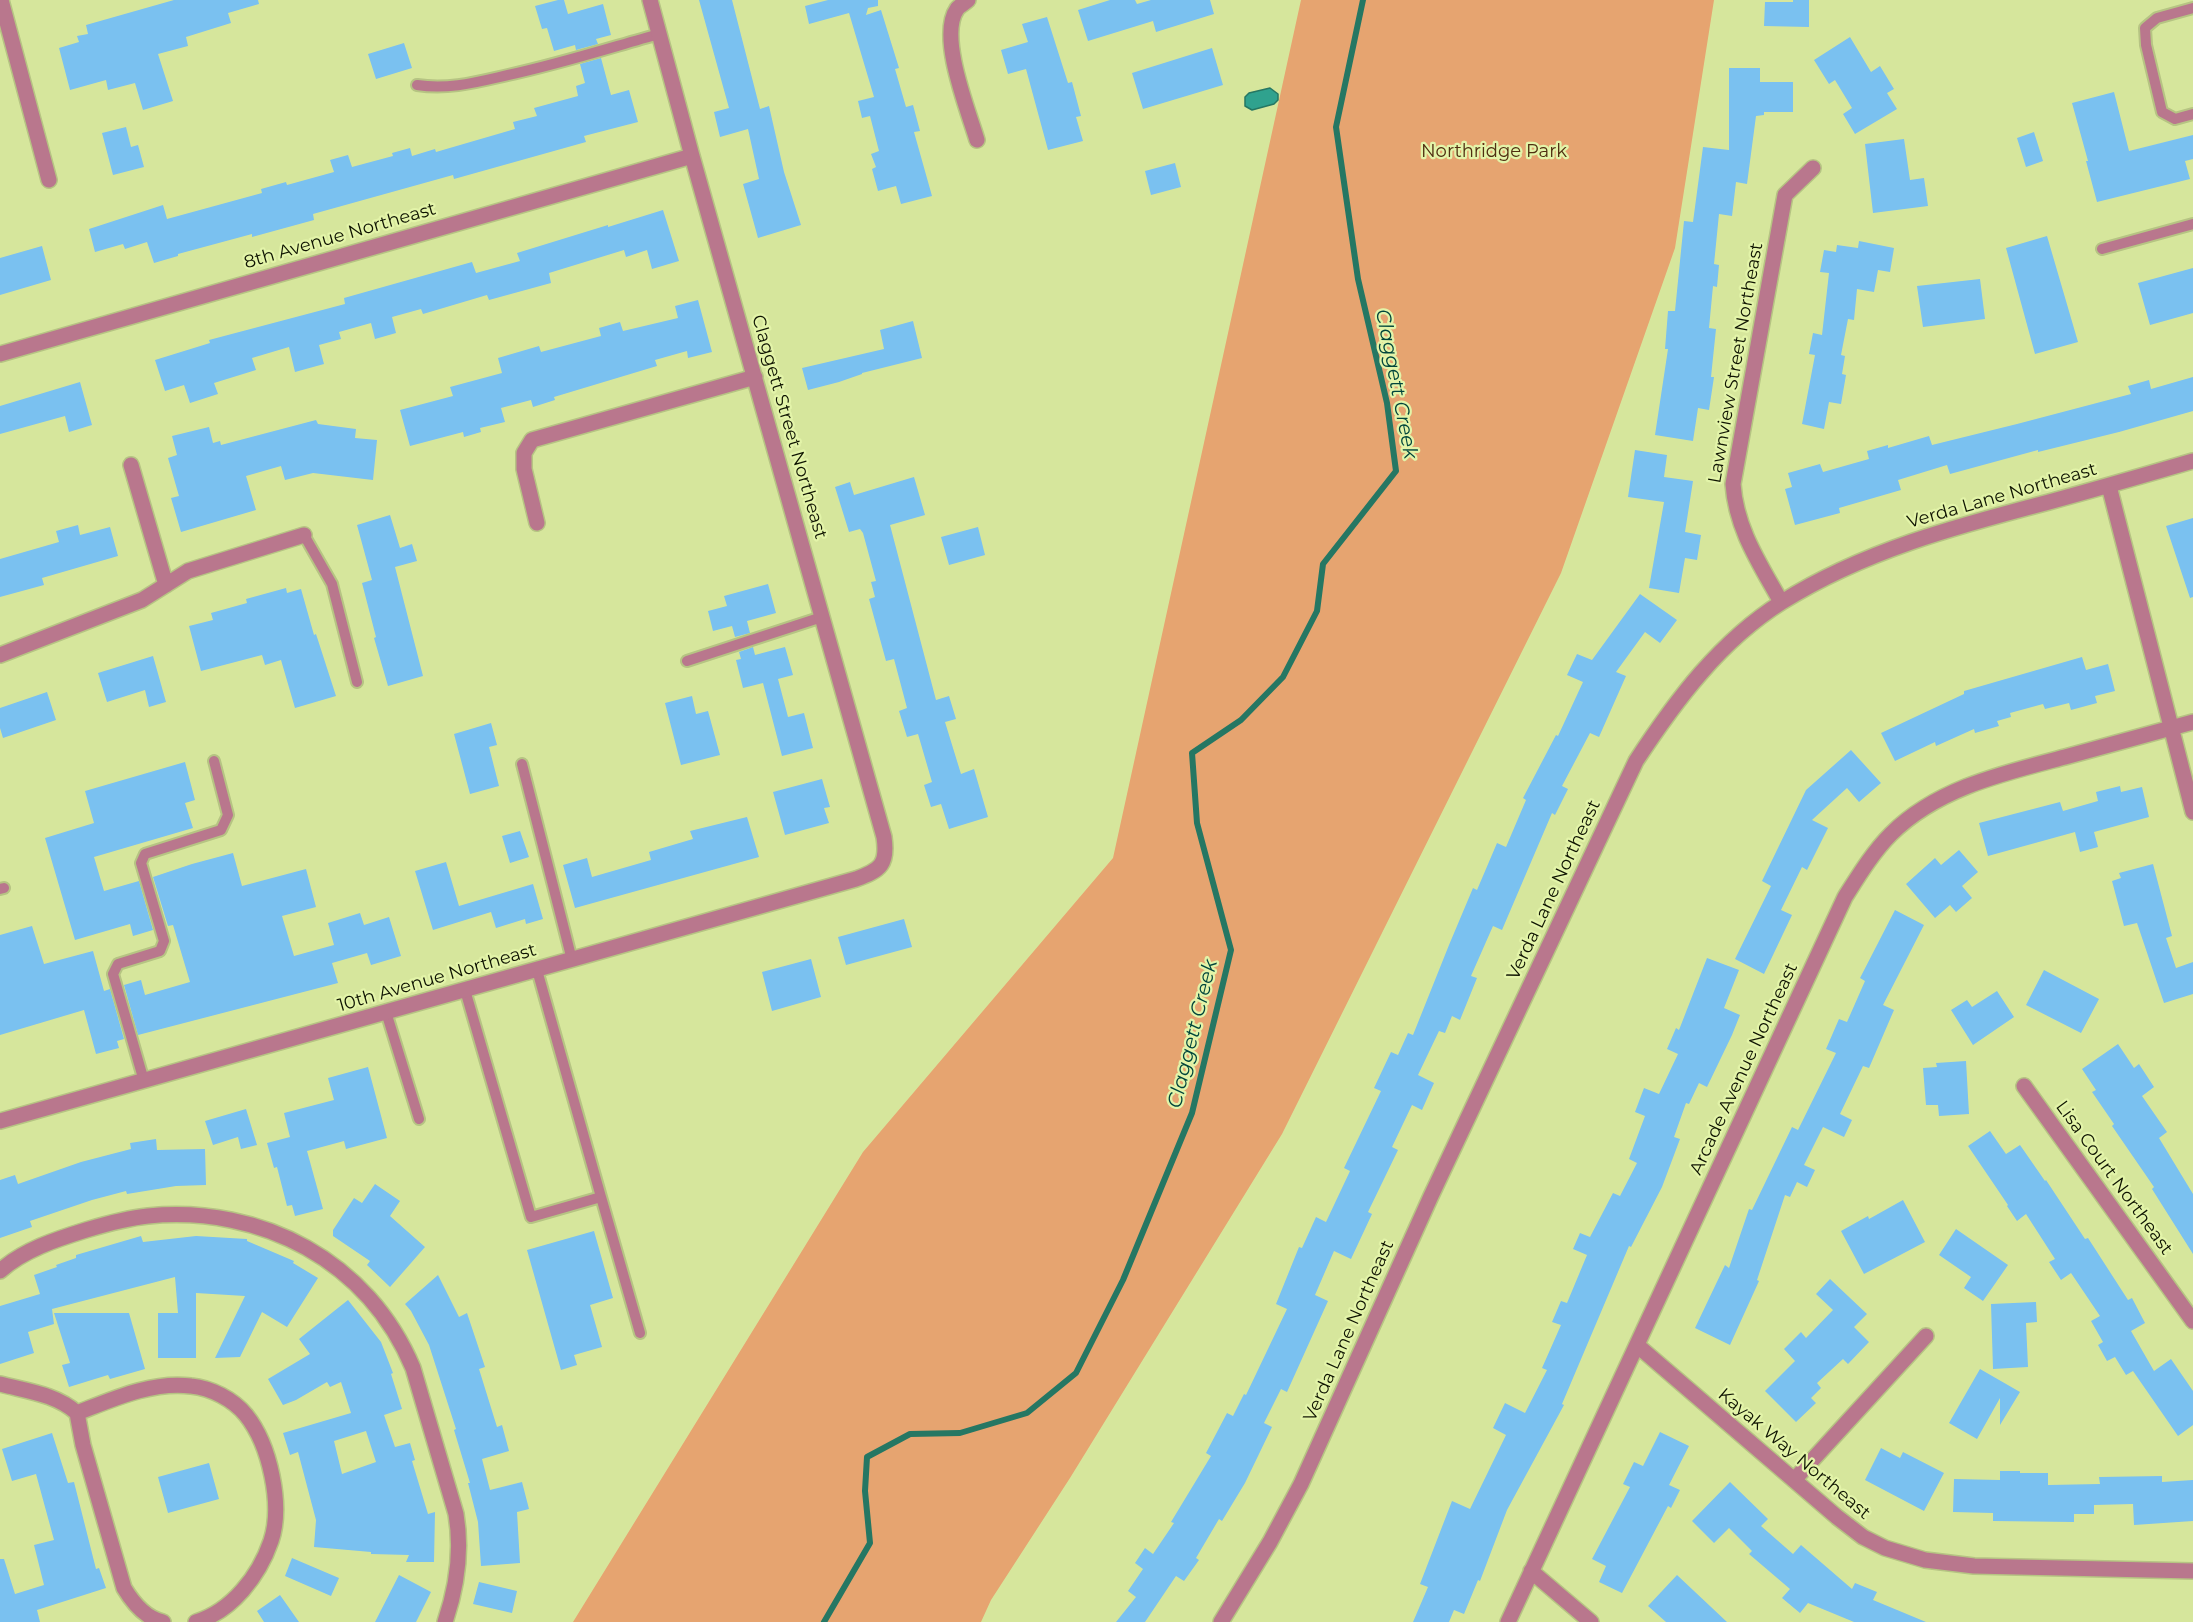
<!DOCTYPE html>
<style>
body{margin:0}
canvas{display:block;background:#d6e69c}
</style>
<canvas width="2193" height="1622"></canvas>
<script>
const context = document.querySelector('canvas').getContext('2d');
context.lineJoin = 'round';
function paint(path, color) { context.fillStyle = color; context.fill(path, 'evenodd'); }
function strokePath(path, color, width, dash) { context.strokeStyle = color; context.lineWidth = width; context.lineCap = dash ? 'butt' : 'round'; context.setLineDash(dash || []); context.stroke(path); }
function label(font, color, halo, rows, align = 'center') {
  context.font = font + ' Montserrat,sans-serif'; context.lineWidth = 4.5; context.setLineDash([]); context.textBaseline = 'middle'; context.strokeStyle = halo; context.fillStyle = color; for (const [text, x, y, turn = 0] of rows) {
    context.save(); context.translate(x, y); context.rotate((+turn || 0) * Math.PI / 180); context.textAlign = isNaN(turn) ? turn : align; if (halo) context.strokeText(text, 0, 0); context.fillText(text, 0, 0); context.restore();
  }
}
paint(new Path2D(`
 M1301 0H1714L1675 248 1561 573 1282 1134 1070 1478 991 1600 981 1622H573L863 1152 1113 858Z`), '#e6a470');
const water = new Path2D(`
 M1270 88 1278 94V100L1274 104 1252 110 1245 106V97L1249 93Z`);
paint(water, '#2fa28e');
strokePath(water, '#257763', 1.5);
strokePath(new Path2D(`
 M824 1622 870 1543 865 1491 867 1457 910 1434 960 1433 1027 1413 1076 1373 1123 1280 1192 1113 1231 950 1197 823 1192 753 1241 720 1283 677 1317 611 1323 564 1396 471 1387 403 1358 279 1336 127 1363 0`), '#257763', 6);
paint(new Path2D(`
 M174 0H258L259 4 228 13 231 23 186 37 188 46 158 54 173 101 143 110 135 83 108 90 106 80 70 90 59 48 79 42 77 36 88 34 86 25Z
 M558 0H564L568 14 603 4 611 35 596 39 598 44 576 50 575 45 554 51 547 28 542 29 535 6Z
 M699 0H732L760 109 769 106 784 172 801 225 758 238 743 184 759 179 748 129 720 137 714 112 729 108Z
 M828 0H878V6L868 8 866 15 881 10 899 68 895 69 906 107 913 105 920 131 914 132 932 196 901 204 896 186 878 191 872 169 876 167 871 154 879 151 870 116 862 118 858 101 874 97 849 13 809 24 805 6Z
 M1110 0H1135L1137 4 1151 0H1210L1214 14 1156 32 1153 21 1088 41 1078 10Z
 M1793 0H1809V27L1764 26 1765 2H1793Z
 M1047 17 1068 83 1072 82 1081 116 1076 117 1083 141 1048 150 1026 69 1008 74 1001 50 1028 42 1022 24Z
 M1850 37 1871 72 1880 66 1894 89 1887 93 1897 109 1855 134 1843 114 1852 108 1835 80 1829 84 1814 60Z
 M404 43 412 68 376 79 368 54Z
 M1212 48 1223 85 1143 109 1132 73Z
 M601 58 611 95 629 90 638 122 584 136 586 142 454 179 453 175 313 214 314 220 252 237V234L178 254V256L154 263 147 242 125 249 123 244 95 252 89 229 163 205 167 219 262 193 261 189 286 182 287 185 334 172 330 160 348 155 352 167 393 156 392 153 410 148 412 156 435 149 436 152 515 129 513 122 537 116 534 108 578 96 576 86 585 83 580 64Z
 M1729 68H1760V82H1793V112H1764V115L1756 116 1747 184 1736 182 1732 216 1719 214 1714 264 1719 265 1717 287 1713 286 1709 328 1716 329 1711 377H1714L1709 410 1698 408 1693 441 1655 435 1668 349H1665L1668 311H1675L1684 221 1693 222 1703 147 1729 150Z
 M2114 92 2129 151 2193 135V159L2185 161 2190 179 2097 202 2086 161H2088L2072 103Z
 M126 127 131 147 138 145 144 167 113 175 102 133Z
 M2034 132 2043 161 2026 167 2017 138Z
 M1904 139 1910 180 1924 178 1928 206 1873 213 1865 144Z
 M1175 163 1181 187 1151 195 1145 171Z
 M663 210 679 261 652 269 647 250 626 257 624 250 549 273 551 283 489 300 487 295 423 314 421 309 392 317 396 333 375 339 371 323 339 332 341 339 319 345 324 364 295 372 289 347 252 358 256 370 214 383 218 394 190 403 184 385 165 391 155 360 210 343 209 340 345 304 344 298 472 262 476 273 520 261 517 253 608 225V227Z
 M2047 236 2078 342 2035 354 2006 248Z
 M1859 241 1894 248 1890 272 1878 270 1874 292 1857 289 1854 320 1848 319 1841 355 1845 356 1842 374 1846 375 1841 404 1829 402 1824 429 1802 424 1815 355 1809 354 1813 333 1822 335 1829 273 1820 272 1824 250 1836 252 1837 245 1858 248Z
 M42 246 51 280 0 295V258Z
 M2193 268V313L2150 325 2138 283Z
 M1980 279 1985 319 1923 327 1917 286Z
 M698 300 712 352 688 358 687 351 655 360 657 366 554 397 555 400 533 407 531 400 501 408 505 422 480 428 481 432 464 437 463 432 410 446 400 410 453 396 450 387 502 373 498 358 539 346 541 352 601 336 599 328 620 322 623 331 678 318 675 306Z
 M913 321 922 358 862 373V374L839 382 808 390 802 368 884 349 880 330Z
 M2193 377V411L2119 432 2038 452V450L1950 474 1947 465 1898 480 1901 490 1839 508 1840 513 1795 525 1785 489 1792 487 1788 473 1820 464 1823 472 1869 459 1867 451 1888 445V448L1929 436 1932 445 2017 424 2131 394 2128 386 2149 380 2151 389Z
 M80 382 92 425 69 432 65 416 0 434V406Z
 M316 420 318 424 356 429 355 438 377 440 373 480 313 473 285 480 281 466 246 476 256 510 181 532 171 498 179 496 168 458 177 455 172 436 209 427 213 443 220 441 221 445Z
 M1635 450 1667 455 1664 477 1693 481 1685 532 1701 535 1697 560 1685 558 1679 593 1649 588 1664 502 1628 497Z
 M914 477 925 515 890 525 936 700 949 696 956 719 945 722 961 774 974 769 988 817 949 829 941 804 931 807 924 785 932 782 918 734 907 737 899 711 907 708 894 659 886 661 869 599 875 597 871 582 876 581 863 533 860 529 849 532 835 487 850 482 854 495Z
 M390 515 400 548 412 544 417 561 395 567 423 676 388 686 374 638 376 637 362 583 372 580 357 525Z
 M2193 518V597L2190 598 2166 526Z
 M78 525 80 535 110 527 118 556 42 578 44 585 0 597V559L59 542 56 531Z
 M978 527 985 555 949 565 941 537Z
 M768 584 776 613 747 621 750 633 735 637 732 626 713 631 708 611 727 606 724 596Z
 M286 588 287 593 301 589 314 635 316 634 336 696 295 708 281 660 265 665 262 655 201 671 189 626 213 620 211 613 247 603 246 599Z
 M1640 594 1677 620 1660 643 1645 632 1616 672 1626 676 1599 737 1590 733 1562 786 1568 789 1555 815 1552 813 1502 930 1493 926 1471 976 1477 978 1460 1020 1452 1016 1445 1033 1439 1031 1418 1075 1434 1083 1422 1110 1412 1105 1392 1147 1398 1150 1368 1212 1372 1214 1351 1259 1334 1251 1315 1295 1328 1301 1287 1392 1281 1389 1264 1423 1272 1427 1245 1483 1222 1521 1219 1519 1196 1558 1199 1560 1184 1581 1176 1576 1145 1622H1116L1136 1597 1128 1591 1143 1569 1135 1563 1145 1548 1153 1554 1174 1523 1171 1522 1211 1456 1206 1453 1227 1413 1233 1416 1244 1394 1246 1395 1287 1309 1276 1304 1299 1247 1302 1248 1316 1217 1326 1222 1350 1171 1344 1168 1381 1091 1374 1088 1391 1052 1398 1055 1408 1033 1413 1035 1449 945 1473 888 1477 890 1497 843 1506 847 1526 800 1523 798 1556 735 1558 736 1583 682 1567 675 1577 654 1592 660Z
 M753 647 755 655 785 647 793 675 778 679 788 717 804 713 813 748 782 756 763 683 743 688 736 660 741 659 739 652Z
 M153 656 166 702 149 707 145 690 107 702 98 673Z
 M2082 657 2086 670 2108 664 2115 691 2095 696 2097 703 2071 710 2069 703 2045 709 2043 704 2010 713 2011 717 1997 721 1999 726 1975 733 1974 729 1936 746 1935 742 1895 761 1881 733 1964 694V691Z
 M47 692 56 720 3 738 0 728V708Z
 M692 696 696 714 708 711 720 755 681 765 665 703Z
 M491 723 497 745 489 747 499 786 470 794 454 734Z
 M1851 750 1881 783 1859 802 1847 788 1812 820 1828 828 1807 870 1802 867 1781 910 1792 915 1764 974 1735 959 1771 886 1762 881 1806 790Z
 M185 762 195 800 185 803 193 828 94 857 104 891 139 881 153 930 133 936 130 924 75 940 45 838 94 823 85 791Z
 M822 779 830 807 824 808 829 823 785 835 773 792Z
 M2120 786 2121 792 2142 787 2149 817 2094 832 2098 847 2080 852 2075 832 1988 856 1979 823 2060 802 2063 811 2098 801 2096 792Z
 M747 817 759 857 575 908 563 865 587 858 592 877 651 860 649 852 693 839 690 831Z
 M520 831 529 857 510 863 502 836Z
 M1959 850 1978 872 1962 886 1972 898 1956 912 1950 905 1935 918 1906 884 1935 858 1941 865Z
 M233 853 242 886 306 869 316 907 282 916 294 956 334 945 328 923 360 913 364 925 389 917 401 956 371 965 367 953 332 963 338 983 138 1035 124 985 141 980 145 995 190 982 173 925 168 926 153 877 192 864Z
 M446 862 459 906 533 884 543 919 526 924 525 919 496 928 491 912 433 930 415 871Z
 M2153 864 2172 936 2166 938 2176 968 2193 962V994L2164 1003 2137 923 2124 926 2112 881 2121 878 2119 873Z
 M1895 910 1924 925 1883 1005 1894 1010 1869 1068 1863 1066 1840 1114 1852 1120 1844 1137 1823 1127 1804 1165 1815 1170 1807 1187 1797 1182 1790 1197 1785 1195 1757 1280 1759 1281 1730 1345 1695 1328 1725 1265 1729 1268 1749 1209 1752 1210 1792 1127 1798 1130 1836 1053 1826 1049 1839 1019 1847 1022 1865 981 1860 978Z
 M904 919 912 947 846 965 838 937Z
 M32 926 44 964 93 951 104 991 110 989 124 1039 117 1041 119 1048 96 1054 84 1010 0 1035V935Z
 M1707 958 1739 970 1724 1008 1740 1015 1732 1035 1707 1087 1699 1083 1689 1104 1686 1103 1674 1137 1680 1139 1662 1187 1631 1247 1629 1246 1562 1404 1564 1405 1507 1510 1480 1581 1478 1580 1464 1614 1454 1610 1449 1622H1413L1428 1587 1420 1584 1452 1501 1470 1509 1506 1435 1493 1428 1505 1403 1525 1413 1547 1370 1542 1368 1561 1325 1552 1322 1561 1301 1567 1303 1587 1255 1573 1249 1580 1233 1590 1237 1613 1193 1620 1196 1637 1163 1629 1159 1645 1116 1635 1112 1644 1088 1659 1094 1678 1054 1667 1049 1676 1028 1679 1030Z
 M811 959 821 997 772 1011 762 972Z
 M2044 970 2099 999 2081 1033 2026 1005Z
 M1997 991 2014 1017 1973 1045 1951 1010 1967 1000 1972 1007Z
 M2118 1044 2134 1068 2139 1064 2154 1087 2142 1096 2167 1132 2159 1138 2193 1194V1254L2152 1189 2154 1187 2112 1126 2114 1124 2092 1092 2096 1090 2082 1069Z
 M1966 1061 1969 1114 1939 1116 1938 1105H1926L1923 1068 1937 1067 1936 1063Z
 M368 1067 387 1138 346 1149 344 1141 307 1151 323 1209 295 1216 292 1205 287 1206 277 1167 274 1168 267 1143 290 1137 284 1113 334 1100 328 1078Z
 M246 1109 257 1145 241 1149 238 1137 213 1145 205 1121Z
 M1990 1131 2006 1154 2020 1145 2045 1181 2046 1180 2085 1239 2088 1238 2128 1300 2132 1298 2145 1323 2131 1331 2154 1371 2171 1359 2193 1391V1425L2178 1436 2133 1371 2126 1375 2115 1357 2107 1361 2098 1345 2103 1342 2091 1321 2100 1316 2071 1273 2061 1280 2049 1262 2055 1259 2026 1214 2017 1221 2007 1206 2008 1205 1968 1146Z
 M156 1139 157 1150 205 1149 206 1185 176 1186 127 1194 126 1191 92 1200 30 1221 32 1227 0 1238V1180L15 1175 18 1184 81 1162 131 1149 130 1143Z
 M375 1184 400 1201 390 1216 425 1247 390 1287 367 1265 370 1261 333 1236V1230L354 1198 362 1203Z
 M1903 1200 1925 1242 1864 1274 1841 1231 1868 1216 1869 1219Z
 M1956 1229 2008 1265 1983 1301 1964 1288 1971 1277 1939 1255Z
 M594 1231 613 1298 590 1305 602 1347 574 1355 577 1365 561 1370 527 1250Z
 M141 1236 143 1242 196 1236 247 1239V1241L294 1261 293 1263 318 1278 287 1327 262 1312 240 1357 215 1358 245 1296 196 1293V1358H158V1313H178L175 1277 52 1309 54 1324 28 1332 34 1353 0 1364V1306L40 1294 34 1275 57 1267 56 1265 76 1258V1255Z
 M438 1275 459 1317 467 1313 485 1367 479 1369 497 1427 502 1425 509 1451 482 1459 490 1490 522 1482 529 1509 517 1512 520 1563 481 1566 478 1522 468 1483H470L454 1430 456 1429 429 1345 411 1311 405 1304Z
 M1830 1279 1867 1314 1854 1327 1869 1342 1848 1364 1843 1359 1817 1383 1821 1388 1811 1398 1816 1403 1796 1422 1765 1391 1795 1361 1784 1349 1801 1332 1806 1338 1833 1310 1816 1294Z
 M348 1300 381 1342 393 1373 391 1374 402 1409 384 1415 395 1447 410 1443 415 1460 412 1461 428 1514 435 1512 434 1562H406L409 1555 371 1554V1552L314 1547 316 1520 298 1452 290 1455 283 1433 351 1413 341 1382 330 1387 327 1382 296 1400 283 1405 268 1379 310 1354 299 1339ZM366 1431 376 1462 342 1474 334 1441Z
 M2036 1302 2037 1322 2026 1323 2028 1367 1993 1369 1991 1304Z
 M54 1313H129L145 1369 110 1379 108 1375 69 1387 62 1365 70 1363Z
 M1980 1369 2020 1392 2000 1425V1398L1977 1439 1949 1423Z
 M1660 1432 1689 1446 1669 1485 1680 1490 1671 1508 1668 1506 1622 1593 1599 1582 1606 1566 1592 1559 1630 1487 1623 1484 1634 1462 1643 1466Z
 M52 1433 68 1483 74 1482 96 1569 99 1568 106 1588 37 1610 40 1622H0V1559H4L15 1594 44 1585 34 1545 54 1540 36 1474 12 1481 2 1449Z
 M1881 1448 1900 1458 1903 1452 1944 1473 1924 1511 1865 1480Z
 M209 1463 219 1499 168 1513 158 1477Z
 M2000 1471H2020V1473H2048V1485L2100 1484 2099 1477 2162 1476V1482L2193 1480V1521L2134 1525 2133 1504 2094 1505V1514H2074V1522L1993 1521V1513L1953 1512 1954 1479 2000 1480Z
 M1730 1482 1768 1519 1761 1526 1793 1554 1801 1545 1852 1589 1855 1583 1877 1592 1873 1600 1926 1622H1854L1808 1603 1800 1613 1782 1598 1790 1589 1749 1554 1752 1551 1729 1528 1714 1543 1692 1521Z
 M292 1558 339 1578 331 1596 285 1576Z
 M399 1575 431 1592 416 1622H375Z
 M1677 1575 1727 1622H1666L1648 1606Z
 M479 1582 517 1591 512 1613 473 1604Z
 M280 1595 299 1622H264L257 1611Z`), '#7ac1f0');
const service = new Path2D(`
 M2193 8 2157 18 2145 28 2146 45 2162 112 2175 119 2193 114
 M417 85C449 90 477 82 508 75 559 64 609 48 659 34
 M2102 249 2193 224
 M304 535 332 584 357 682
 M687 661 822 617
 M522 764 572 960
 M0 889 4 888
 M465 990 531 1217 601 1197 537 970
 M386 1012 419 1119
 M144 1081 113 974 118 964 160 951 164 941 141 863 145 854 221 830 228 815 214 761
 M601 1197 640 1333`);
const minor = new Path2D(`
 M1 0 49 180
 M968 0C965 3 959 6 957 9 938 36 968 110 977 140
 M0 354 692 156
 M131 465 166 585
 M2109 486 2193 812
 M537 523 524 469V453L532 440 755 377
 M1781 602C1760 564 1736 529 1733 484L1785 195 1813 168
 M0 655 142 600 188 571 304 535
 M2024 1086 2193 1321
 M0 1121 856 879C881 870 888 864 884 837L692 156 650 0
 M0 1271C23 1250 57 1239 86 1230 106 1224 127 1218 148 1216 262 1205 368 1261 413 1368L456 1514C462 1550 457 1587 445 1622
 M1638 1346 1837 1517 1863 1537 1885 1548 1925 1560 1974 1566 2193 1571
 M0 1384C26 1391 56 1394 77 1413
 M1794 1480 1926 1336
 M1531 1571 1591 1622
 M163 1622C145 1618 133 1603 124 1588L83 1445 77 1413C113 1399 152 1381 191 1386 211 1388 233 1399 246 1415 270 1445 283 1505 271 1541 259 1576 232 1611 196 1622
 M1221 1622 1270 1542 1301 1484 1431 1196 1636 761C1676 700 1720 641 1782 602 1863 551 1957 526 2049 502 2097 489 2145 475 2193 461
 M1508 1622 1845 897C1859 875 1873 852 1891 834 1937 788 2004 773 2065 757 2108 745 2150 734 2193 722`);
strokePath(service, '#b6c483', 14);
strokePath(minor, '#b6c483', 18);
strokePath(service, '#b9778d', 10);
strokePath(minor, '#b9778d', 15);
label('18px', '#502e11', '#e3f4a9', [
 ["Northridge Park",1494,152]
]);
label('18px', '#0e1300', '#e3f4a9', [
 ["8th Avenue Northeast",340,236,-16],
 ["Lawnview Street Northeast",1736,363,-80],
 ["Claggett Street Northeast",789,427,74],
 ["Verda Lane Northeast",2002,496,-16],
 ["Verda Lane Northeast",1554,890,-65],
 ["10th Avenue Northeast",437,978,-16],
 ["Arcade Avenue Northeast",1744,1069,-65],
 ["Lisa Court Northeast",2114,1178,54],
 ["Verda Lane Northeast",1349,1331,-66],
 ["Kayak Way Northeast",1794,1454,40]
]);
label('italic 20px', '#00453b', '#e3f4a9', [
 ["Claggett Creek",1396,384,79],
 ["Claggett Creek",1193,1034,-76]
]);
</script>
